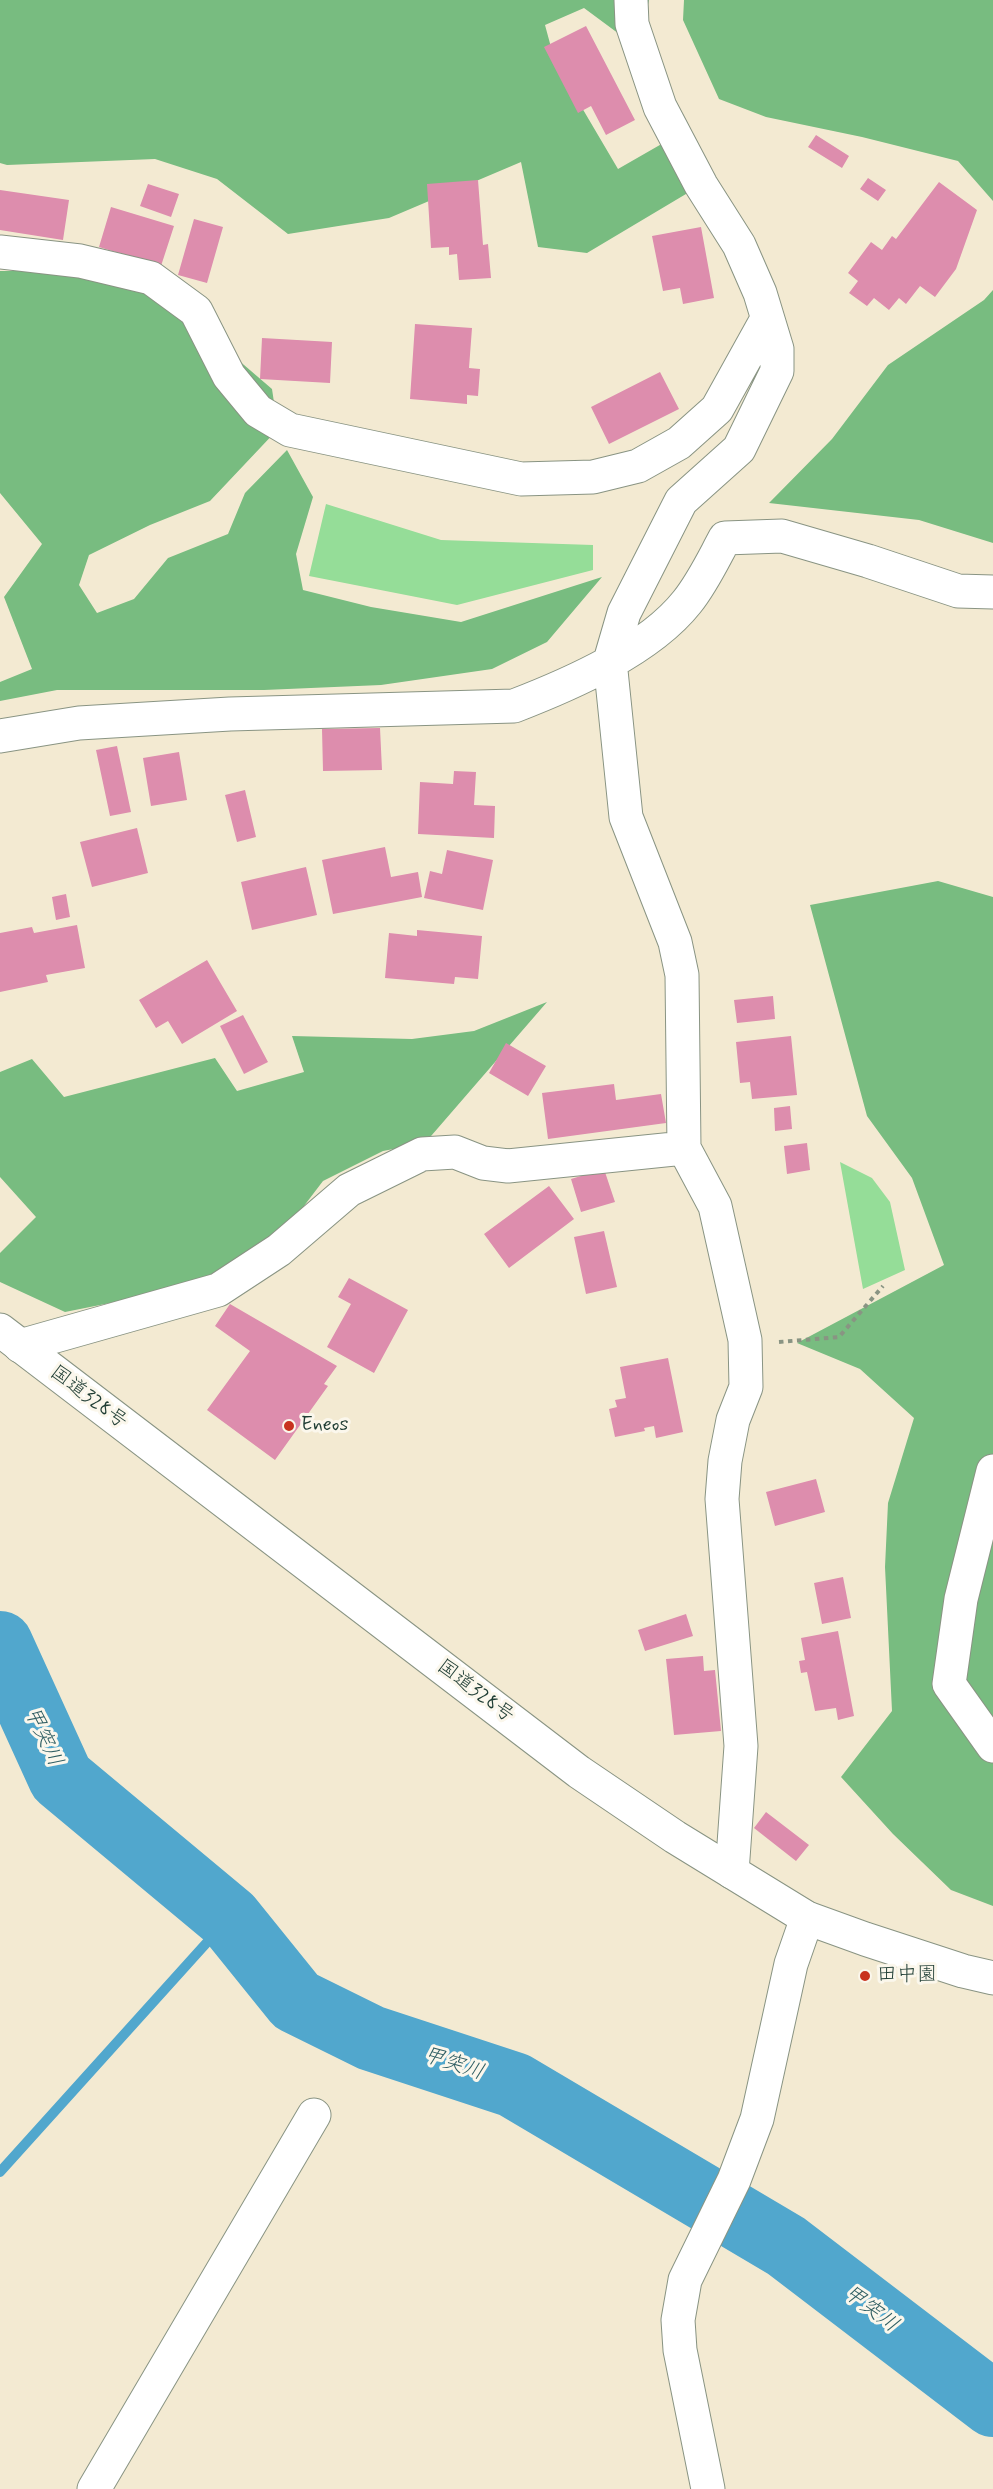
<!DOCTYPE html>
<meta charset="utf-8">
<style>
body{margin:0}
canvas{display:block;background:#f3ead2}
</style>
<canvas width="993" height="2489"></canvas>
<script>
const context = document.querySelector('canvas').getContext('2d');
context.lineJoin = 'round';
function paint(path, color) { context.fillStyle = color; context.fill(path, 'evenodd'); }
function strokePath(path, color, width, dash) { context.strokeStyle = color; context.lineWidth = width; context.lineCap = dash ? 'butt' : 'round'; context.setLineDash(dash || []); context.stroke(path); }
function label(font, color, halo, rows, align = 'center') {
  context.font = font + ' Mynerve,"Klee One",sans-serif'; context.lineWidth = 6; context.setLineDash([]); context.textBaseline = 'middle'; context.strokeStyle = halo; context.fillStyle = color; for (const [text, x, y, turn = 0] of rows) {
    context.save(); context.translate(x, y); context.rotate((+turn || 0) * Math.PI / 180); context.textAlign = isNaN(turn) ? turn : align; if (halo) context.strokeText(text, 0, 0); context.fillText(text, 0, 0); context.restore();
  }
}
paint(new Path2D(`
 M326 504 441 540 593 545V570L457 605 309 576Z
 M840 1162 872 1178 890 1202 905 1270 863 1289Z`), '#95dd98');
paint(new Path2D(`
 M0 0H649L638 48 584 8 545 25 555 62 618 169 672 138 691 191 587 253 538 247 521 162 389 218 288 234 217 179 155 159 7 165 0 163Z
 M684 0H993V201L958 161 862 137 766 117 719 99 683 20Z
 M0 271H41L145 280 272 389 278 429 210 501 150 525 89 555 79 585 97 613 134 599 168 558 228 534 245 493 287 450 313 497 296 554 303 590 371 607 461 622 602 577 547 642 492 669 381 685 264 690H57L0 701V682L32 669 4 597 42 544 0 493Z
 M993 290V543L919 520 769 503 832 439 888 365 984 300Z
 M938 881 993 897V1906L951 1890 893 1834 841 1777 892 1711 885 1567 888 1503 914 1418 860 1369 797 1343 944 1265 912 1178 867 1116 810 905Z
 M547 1002 425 1143 383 1151 323 1181 278 1240 195 1286 65 1312 0 1282V1253L36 1217 0 1177V1072L32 1059 64 1097 215 1058 237 1091 304 1072 292 1036 412 1039 474 1031Z`), '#78bc80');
strokePath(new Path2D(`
 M0 2172 229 1918`), '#51a7cd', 10);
strokePath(new Path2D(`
 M0 1644 61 1778 229 1918 296 2001 371 2038 514 2085 786 2246 993 2404`), '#51a7cd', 66);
paint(new Path2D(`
 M586 26 635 120 606 135 591 106 578 113 544 47Z
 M816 135 849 156 842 168 808 147Z
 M868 178 886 190 878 201 860 189Z
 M478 180 483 245 488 244 491 278 459 280 457 254 449 255V247L431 248 427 184Z
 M939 182 977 210 956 269 935 297 920 286 906 304 899 298 889 310 874 298 867 306 849 293 858 281 848 273 871 242 882 250 892 236 896 239Z
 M148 184 179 194 171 217 140 206Z
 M0 190 69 200 63 240 0 230Z
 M111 207 174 226 161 266 99 247Z
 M194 219 223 227 207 283 178 275Z
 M701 227 714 298 683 304 680 288 663 291 652 236Z
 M415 324 472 328 469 368 480 369 478 396 467 395V404L410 399Z
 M262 338 332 342 330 383 260 379Z
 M660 372 679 409 609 444 591 407Z
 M380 728 382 770 323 771 322 729Z
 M117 746 131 812 110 816 96 750Z
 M179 752 187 800 151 806 143 758Z
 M454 771 476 772 474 805 495 806 494 838 418 834 420 782 453 784Z
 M245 790 256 837 237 842 225 795Z
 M137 828 148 873 92 887 80 842Z
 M385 847 391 877 418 872 422 897 333 914 322 860Z
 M447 850 493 860 483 910 424 898 430 871 442 874Z
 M306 867 317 915 252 930 241 882Z
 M66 894 70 917 56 920 52 897Z
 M77 925 85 968 46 975 48 982 0 992V933L32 927 34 933Z
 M417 930 482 936 478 979 455 977 454 984 385 978 389 933 417 936Z
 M207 960 237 1011 182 1044 168 1021 156 1028 139 1000Z
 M773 996 775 1019 737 1023 734 1000Z
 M243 1015 268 1062 244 1074 220 1026Z
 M791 1036 797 1095 752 1099 750 1082 740 1083 736 1042Z
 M506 1043 546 1066 528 1096 489 1073Z
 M614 1084 616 1100 661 1094 666 1123 548 1139 542 1093Z
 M790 1106 792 1129 775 1131 774 1108Z
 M807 1143 810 1170 787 1174 784 1146Z
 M604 1169 615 1202 581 1212 571 1179Z
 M549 1186 574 1219 509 1268 484 1234Z
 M604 1231 617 1287 586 1294 574 1237Z
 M349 1278 408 1310 374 1373 327 1347 351 1304 338 1297Z
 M230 1304 337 1366 324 1384 328 1386 275 1460 207 1410 250 1351 215 1326Z
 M668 1358 683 1432 656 1438 654 1426 644 1428 645 1431 615 1437 609 1409 617 1407 615 1400 626 1398 620 1367Z
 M816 1479 825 1512 775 1526 766 1492Z
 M843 1577 851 1618 822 1624 814 1583Z
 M686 1614 693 1636 645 1651 638 1630Z
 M838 1631 854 1716 838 1720 836 1708 815 1711 807 1672 801 1673 799 1661 805 1660 801 1638Z
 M703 1656 704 1671 715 1670 721 1731 674 1735 666 1659Z
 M766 1812 809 1845 796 1861 754 1828Z`), '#dd8dad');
const minor = new Path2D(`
 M631 0 632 24 660 107 701 185 739 245 760 293 777 349V371L739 449 681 501 624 613 610 661 626 817 675 942 682 975 684 1148 715 1206 745 1340 746 1387 733 1420 725 1461 722 1499 741 1746 732 1872
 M0 252 80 261 151 278 196 311 229 376 258 411 290 430 521 479 593 477 638 466 679 443 717 409 767 319
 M0 736 79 723 230 714 514 706C571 684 649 650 687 602 703 582 713 560 725 538L782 536 868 561 958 591 993 592
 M20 1346 218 1290 279 1250 349 1190 422 1154 455 1152 483 1163 508 1166 684 1148
 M993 1471 961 1599 949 1684 993 1746
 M94 2489 314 2115
 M708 2489 680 2350 678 2320 685 2280 734 2180 757 2119 791 1964 807 1918`);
const highway = new Path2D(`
 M0 1330 579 1772 675 1837 807 1918 865 1939 963 1971 993 1978`);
strokePath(minor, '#899483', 35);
strokePath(highway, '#899483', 35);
strokePath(new Path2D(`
 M779 1342 839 1337 883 1286`), '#899483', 4, [4.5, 4.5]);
strokePath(minor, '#fff', 33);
strokePath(highway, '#fff', 33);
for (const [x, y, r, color] of [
 [289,1426,6,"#c8321e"],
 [865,1976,6,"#c8321e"]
]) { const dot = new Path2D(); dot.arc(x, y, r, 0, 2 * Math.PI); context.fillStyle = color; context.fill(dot); strokePath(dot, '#fbf7ec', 2); }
label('20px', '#1f3d34', '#fbf7ec', [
 ["国道328号",88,1398,37],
 ["国道328号",475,1692,37]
]);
label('20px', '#1f3d34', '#fbf7ec', [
 ["Eneos",301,1426],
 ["田中園",877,1976]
], 'left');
label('italic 21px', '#2e5d62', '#fbf7ec', [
 ["甲突川",42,1737,65],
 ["甲突川",453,2065,18],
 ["甲突川",870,2310,37]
]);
</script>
